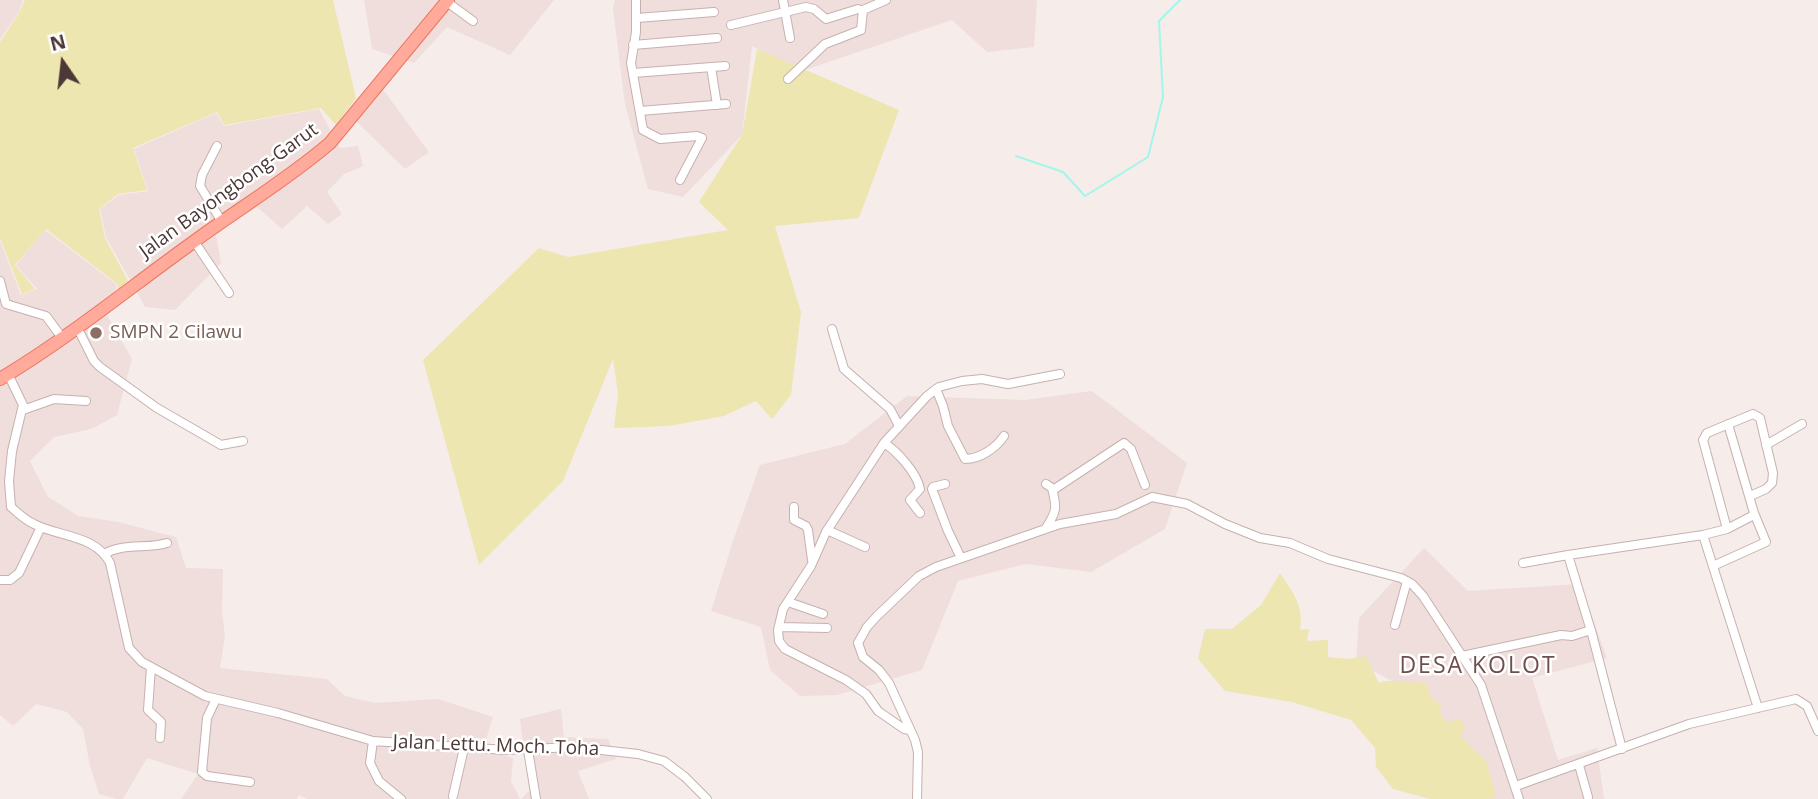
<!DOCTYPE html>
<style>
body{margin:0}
#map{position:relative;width:1818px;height:799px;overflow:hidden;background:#f6ecea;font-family:"Open Sans",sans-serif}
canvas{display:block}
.north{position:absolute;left:28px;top:28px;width:70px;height:70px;-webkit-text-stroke:5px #fff;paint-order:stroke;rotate:346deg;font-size:19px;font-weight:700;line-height:28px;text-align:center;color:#4b3837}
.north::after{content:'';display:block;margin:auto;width:24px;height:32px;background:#4b3837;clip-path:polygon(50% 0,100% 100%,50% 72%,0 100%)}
</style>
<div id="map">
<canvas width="1818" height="799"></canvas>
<div class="north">N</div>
</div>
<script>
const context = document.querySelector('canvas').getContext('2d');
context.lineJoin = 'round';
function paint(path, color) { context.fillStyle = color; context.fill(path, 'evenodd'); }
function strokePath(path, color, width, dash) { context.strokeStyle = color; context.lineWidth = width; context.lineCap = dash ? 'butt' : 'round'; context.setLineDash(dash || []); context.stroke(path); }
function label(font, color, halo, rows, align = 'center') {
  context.font = font + ' "Open Sans",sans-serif'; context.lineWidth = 5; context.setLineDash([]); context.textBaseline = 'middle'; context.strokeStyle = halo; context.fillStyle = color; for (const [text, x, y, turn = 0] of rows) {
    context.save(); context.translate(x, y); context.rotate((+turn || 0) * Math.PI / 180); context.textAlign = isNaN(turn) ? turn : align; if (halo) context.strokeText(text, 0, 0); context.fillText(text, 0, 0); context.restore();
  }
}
paint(new Path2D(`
 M0 0H23L18 14 0 39Z
 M364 0H554L510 55 447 27 414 63 372 49Z
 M615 0H1037L1034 47 987 52 952 20 802 71 752 46 742 135 683 197 648 189 625 104 613 8Z
 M382 88 429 152 405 169 356 121Z
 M319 109 340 148 358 146 363 166 344 174 327 192 342 214 328 224 307 206 282 229 257 207 216 235 221 263 175 310 145 307 106 237 100 209 119 195 148 191 134 149 216 113 224 126Z
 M45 230 117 285 107 315 132 359 117 415 91 429 54 437 30 461 48 497 78 516 118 522 176 537 186 568 223 569 222 611 225 636 220 668 327 679 345 696 375 703 438 699 493 717 483 749 513 758 511 781 520 799H307L299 795 297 799H181L198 774 147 758 123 799H117L99 794 90 766 83 729 67 712 36 704 13 726 0 715V241L21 295 37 289 16 265Z
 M1092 391 1187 463 1165 529 1091 572 1026 564 958 581 922 670 837 695 800 696 770 670 761 627 711 611 733 541 760 465 845 444 907 396 1025 400Z
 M1424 548 1468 591 1580 584 1607 658 1532 678 1558 760 1597 748 1604 799H1460L1434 705 1356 661 1359 618Z
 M561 709 564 737 608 739 616 759 578 771 589 799H521L533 787 524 752 520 719Z`), '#efdedc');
paint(new Path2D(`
 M25 0H333L356 98 336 125 321 108 224 125 217 112 133 148 147 190 118 194 99 209 105 238 128 281 117 290 118 285 111 279 46 229 15 265 35 289 22 294 0 238V42L18 15Z
 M757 49 899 110 859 218 775 226 801 312 791 395 772 419 756 401 724 416 669 426 614 428 618 394 613 359 563 481 479 565 423 360 539 248 568 257 728 230 699 202 742 135Z
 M1280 573C1293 593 1304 605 1300 630L1309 629 1307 641 1328 640V657L1349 659 1366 656 1379 683 1385 681 1428 683 1429 696 1442 706 1439 712 1446 722 1461 719 1465 727 1460 736 1486 761 1496 796 1490 799H1430L1393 789 1376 767 1375 748 1351 720 1292 702 1225 691 1198 659 1205 629H1232L1261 605Z`), '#ede6b1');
strokePath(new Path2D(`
 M1016 156 1063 172 1085 196 1148 157 1163 97 1159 21 1180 0`), '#a3f6ea', 2);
const minor = new Path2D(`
 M636 0V32L631 63 643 130 660 139 697 136 702 138 680 180
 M783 0 790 38
 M447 2 473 21
 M637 18 714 12
 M731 25 806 7 814 9 826 19 858 9
 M633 45 717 38
 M711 67 717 105
 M633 73 725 66
 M788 79 825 44 861 30 863 10 886 0
 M640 111 726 104
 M217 146 202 175 200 186 222 222
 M194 241 229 293
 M0 281 6 304 46 316 63 339
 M77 327 94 361 100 367 157 408 221 445 243 441
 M832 329 844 369 890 409 899 426
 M8 374 23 405 12 451 9 481 11 507C18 513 25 520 34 524 59 537 96 535 110 563L129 648 142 662 205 696 278 713 373 741 506 750 574 747 638 754 664 761 685 777 707 799
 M936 389 943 406 948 426 965 459C980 459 996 448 1004 436
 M23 410 54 399 86 401
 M1728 424 1754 513 1752 516 1727 529 1703 535 1758 708
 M884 443C897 451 917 473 920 489L910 500 920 513
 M1766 445 1802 424
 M945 484 933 487 932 489 948 531 961 558
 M1046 484 1052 488C1057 508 1057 511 1046 528
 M1053 490 1124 443 1131 449 1145 485
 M794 507V520L806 526 808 530 812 560
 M1727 529 1703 440 1707 433 1753 414 1760 418 1773 473 1772 483 1766 489 1750 496
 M827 530 865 547
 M105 554C120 543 149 549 167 543
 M1568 555 1703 535
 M1523 563 1568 555 1592 634 1622 749
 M1713 566 1766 542 1754 513
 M0 580H10L19 573 41 527
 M788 602 823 614
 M1395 625 1407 581
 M779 627 827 628
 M1462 656 1561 635 1572 636 1591 630
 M151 667 148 710 161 722 160 738
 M216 699 207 718 202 772 207 776 250 782
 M910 730 904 729 878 711 866 694 846 680 785 649 779 641 778 630 783 609 811 566 826 532 884 443 927 396 939 387 962 381 982 379 1008 384 1060 374
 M373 741 370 763 379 781 401 799
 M528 750 536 799
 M1579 765 1588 797
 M1516 786 1689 724 1796 699 1807 706 1818 731
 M453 796 464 748
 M917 799 918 752 915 740 889 683 879 670 863 657 858 643 867 627 877 616 919 576 936 567 1060 524 1116 514 1152 497 1187 504 1225 524 1260 538 1290 543 1328 559 1401 578 1412 584 1423 596 1481 685 1519 799`);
const primary = new Path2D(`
 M0 379C67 339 128 289 192 243 238 209 287 180 330 143L448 0`);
strokePath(minor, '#c6b1af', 10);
strokePath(primary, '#ed7561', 14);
strokePath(minor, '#fff', 8);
strokePath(primary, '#ffaa9b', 12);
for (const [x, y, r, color] of [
 [96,333,7,"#8d6e63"]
]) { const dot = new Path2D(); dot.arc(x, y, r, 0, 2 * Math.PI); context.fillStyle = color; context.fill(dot); strokePath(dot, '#fff', 2.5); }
label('19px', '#4b3837', '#fff', [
 ["Jalan Bayongbong-Garut",229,191,-36],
 ["Jalan Lettu. Moch. Toha",496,746,2]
]);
label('19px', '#785e54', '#fff', [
 ["SMPN 2 Cilawu",110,333]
], 'left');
context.letterSpacing = '2px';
label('23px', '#6f4f4e', '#fff', [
 ["DESA KOLOT",1478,666]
]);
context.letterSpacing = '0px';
</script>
